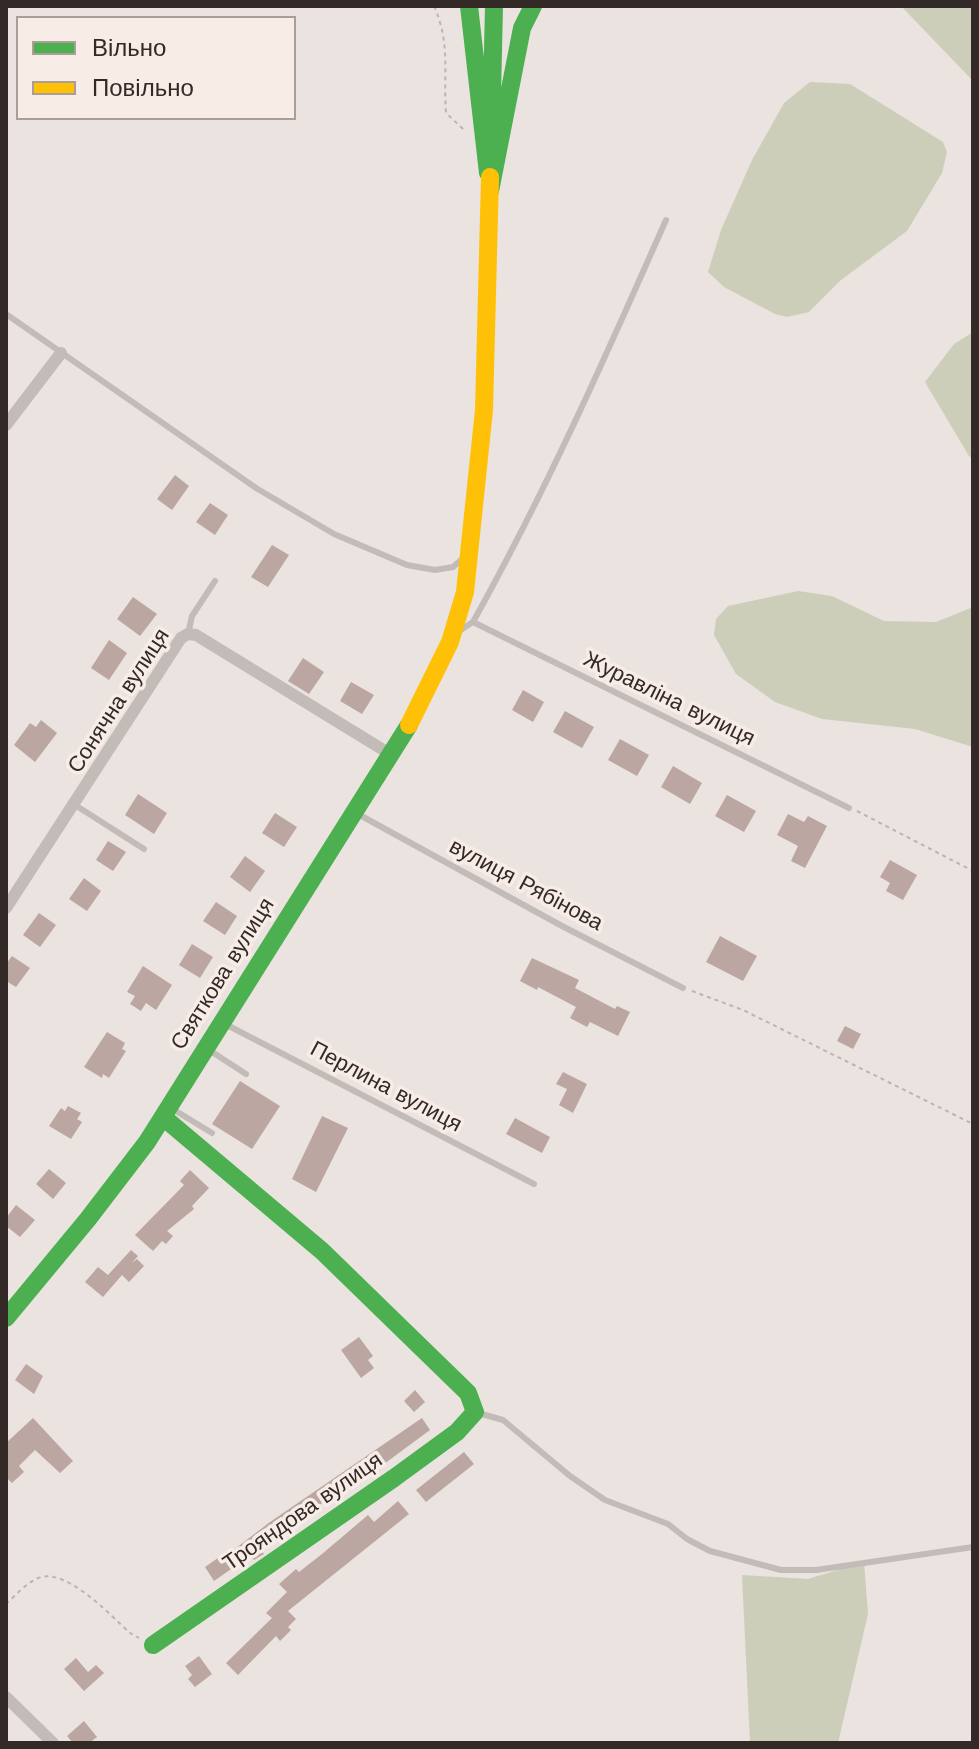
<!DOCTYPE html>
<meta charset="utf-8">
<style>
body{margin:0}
#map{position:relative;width:979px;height:1749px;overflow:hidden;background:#eae3df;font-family:"Work Sans",sans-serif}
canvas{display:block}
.frame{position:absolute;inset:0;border:8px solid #332927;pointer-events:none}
.legend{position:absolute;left:16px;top:16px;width:280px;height:104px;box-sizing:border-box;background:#f7ece6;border:2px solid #a99e9a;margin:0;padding:10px 14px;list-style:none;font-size:24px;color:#332927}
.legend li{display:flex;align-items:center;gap:16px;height:40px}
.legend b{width:40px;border:2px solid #a99e9a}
</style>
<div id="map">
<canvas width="979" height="1749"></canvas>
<div class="frame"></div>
<ul class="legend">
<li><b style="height:10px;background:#4caf50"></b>Вільно</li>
<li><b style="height:10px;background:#ffc107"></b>Повільно</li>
</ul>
</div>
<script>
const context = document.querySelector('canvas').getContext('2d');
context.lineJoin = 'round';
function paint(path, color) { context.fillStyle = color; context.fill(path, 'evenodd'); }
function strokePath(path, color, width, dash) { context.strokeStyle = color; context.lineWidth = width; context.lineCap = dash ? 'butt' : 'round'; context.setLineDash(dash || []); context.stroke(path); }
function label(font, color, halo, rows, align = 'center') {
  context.font = font + ' "Work Sans",sans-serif'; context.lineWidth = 7; context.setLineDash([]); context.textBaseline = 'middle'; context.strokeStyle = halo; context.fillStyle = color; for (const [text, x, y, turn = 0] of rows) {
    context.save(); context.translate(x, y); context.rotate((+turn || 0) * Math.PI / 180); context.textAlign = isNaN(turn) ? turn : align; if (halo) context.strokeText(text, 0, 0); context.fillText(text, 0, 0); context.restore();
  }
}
paint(new Path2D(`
 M901 6H973V81Z
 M810 82 850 84 943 142 947 152 942 173 907 231 841 280 809 312 787 317 775 314 724 287 708 272 721 230 752 160 784 103Z
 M973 332V459L969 456 925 382 954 344Z
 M798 591 832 596 884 621 936 622 973 607V747L915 729 822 719 775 702 736 674 714 635 716 619 728 606Z
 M864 1562 868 1614 838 1743H750L742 1575 808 1579Z`), '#cdceba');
paint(new Path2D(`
 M175 475 189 486 172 510 157 499Z
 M210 503 228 515 215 535 196 522Z
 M272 545 289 555 268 587 251 577Z
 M133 597 157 614 140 636 117 619Z
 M109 640 127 653 109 680 91 668Z
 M303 658 324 672 309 694 288 681Z
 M351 682 374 695 362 714 340 701Z
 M523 690 544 702 533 722 512 710Z
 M565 711 594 727 582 748 553 732Z
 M41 720 57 733 35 762 14 745 30 723 36 727Z
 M620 739 649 755 637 776 608 760Z
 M673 766 702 783 690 804 661 787Z
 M138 794 167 813 154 834 125 815Z
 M727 795 756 811 744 832 715 816Z
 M275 813 297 827 284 847 262 833Z
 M788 814 804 822 808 816 827 826 805 868 791 861 798 846 777 835Z
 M108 841 126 852 113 871 96 860Z
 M245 856 265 871 250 892 230 877Z
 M890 860 917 875 903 900 886 891 890 883 880 877Z
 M84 878 101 891 87 911 69 899Z
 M216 902 237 916 225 935 203 921Z
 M39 913 56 925 40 947 23 935Z
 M720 936 757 956 743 981 706 962Z
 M192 944 213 957 200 978 179 965Z
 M12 956 30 968 16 987 6 981V964Z
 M532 958 579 980 575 988 615 1009 617 1006 630 1012 618 1036 590 1022 587 1027 570 1018 576 1007 538 987 537 990 520 981Z
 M143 966 172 985 156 1010 146 1003 141 1011 130 1004 135 996 127 992Z
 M845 1026 861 1034 853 1049 837 1041Z
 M107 1032 125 1043 122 1049 126 1051 109 1078 103 1074 102 1078 84 1067Z
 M563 1072 587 1084 573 1113 559 1105 567 1089 556 1084Z
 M240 1081 280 1106 252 1149 212 1124Z
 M68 1106 81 1113 77 1119 82 1122 71 1139 49 1126 61 1108 65 1111Z
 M322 1116 348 1128 316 1192 292 1179Z
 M515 1118 550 1137 542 1153 506 1134Z
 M49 1169 66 1183 53 1199 36 1184Z
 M190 1170 209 1188 192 1206 194 1209 167 1231 173 1236 166 1244 162 1241 153 1251 135 1235 184 1185 180 1181Z
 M16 1205 35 1220 20 1237 6 1226V1218Z
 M131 1250 138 1256 132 1263 137 1259 144 1266 129 1282 122 1275 103 1297 85 1282 98 1267 108 1275Z
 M359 1337 373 1356 368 1360 374 1368 361 1378 341 1350Z
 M26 1364 43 1376 34 1394 15 1380Z
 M415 1390 425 1402 414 1412 404 1401Z
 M33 1418 73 1461 60 1473 35 1450 19 1466 24 1472 12 1483 6 1477V1443Z
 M422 1418 430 1430 365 1478 346 1490 344 1487 265 1545 261 1550 264 1554 254 1560 251 1557 247 1558 214 1581 205 1567 225 1553 227 1555 270 1522Z
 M464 1452 474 1464 426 1502 416 1490Z
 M398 1501 409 1514 288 1611 296 1619 288 1627 291 1630 280 1641 276 1636 238 1675 226 1663 272 1618 266 1613 287 1592 279 1584 296 1569 299 1572 322 1554 368 1515 374 1522Z
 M199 1656 212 1674 195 1687 188 1679 192 1675 185 1666Z
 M76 1658 88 1672 96 1665 104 1673 84 1691 64 1669Z
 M84 1721 97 1737 89 1743H73L67 1736Z`), '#bca6a2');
strokePath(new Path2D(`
 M434 6C451 44 443 73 446 113L464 130
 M857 811 973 871
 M692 991 743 1010 973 1124
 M6 1604C16 1595 28 1581 41 1577 69 1570 111 1616 130 1633L139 1638`), '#bbb4b1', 2, [4, 4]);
strokePath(new Path2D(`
 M6 314 256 488 334 534 407 565 435 570 453 567 461 560
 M473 622 849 808
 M459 631 473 622C546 491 605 358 666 220
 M188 634 192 616 215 581
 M75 805 144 849
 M356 813 562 926 683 988
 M225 1024 534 1184
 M209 1050 246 1074
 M171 1108 212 1133
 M478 1413 503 1420 570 1476 605 1500 668 1524 687 1539 710 1551 781 1570H816L973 1547`), '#c3bbb8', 6);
strokePath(new Path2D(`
 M6 425 61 353
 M6 908 181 638 188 634 196 635 390 754
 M6 1697 53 1743`), '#c3bbb8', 12);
strokePath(new Path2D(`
 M469 6 488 173
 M491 139 494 6
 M490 191 522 28 533 6
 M6 1318 88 1219 147 1142 409 725
 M153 1645 394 1478 457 1432 475 1412 468 1393 322 1251 163 1117`), '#4caf50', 18);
strokePath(new Path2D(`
 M409 725 450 642 465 592 484 410 490 177`), '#ffc107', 18);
label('22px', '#332927', '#f7ece6', [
 ["Журавліна вулиця",669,699,26],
 ["Сонячна вулиця",119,701,-57],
 ["вулиця Рябінова",526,885,28],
 ["Святкова вулиця",223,974,-58],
 ["Перлина вулиця",386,1087,28],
 ["Трояндова вулиця",303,1512,-35]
]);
</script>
